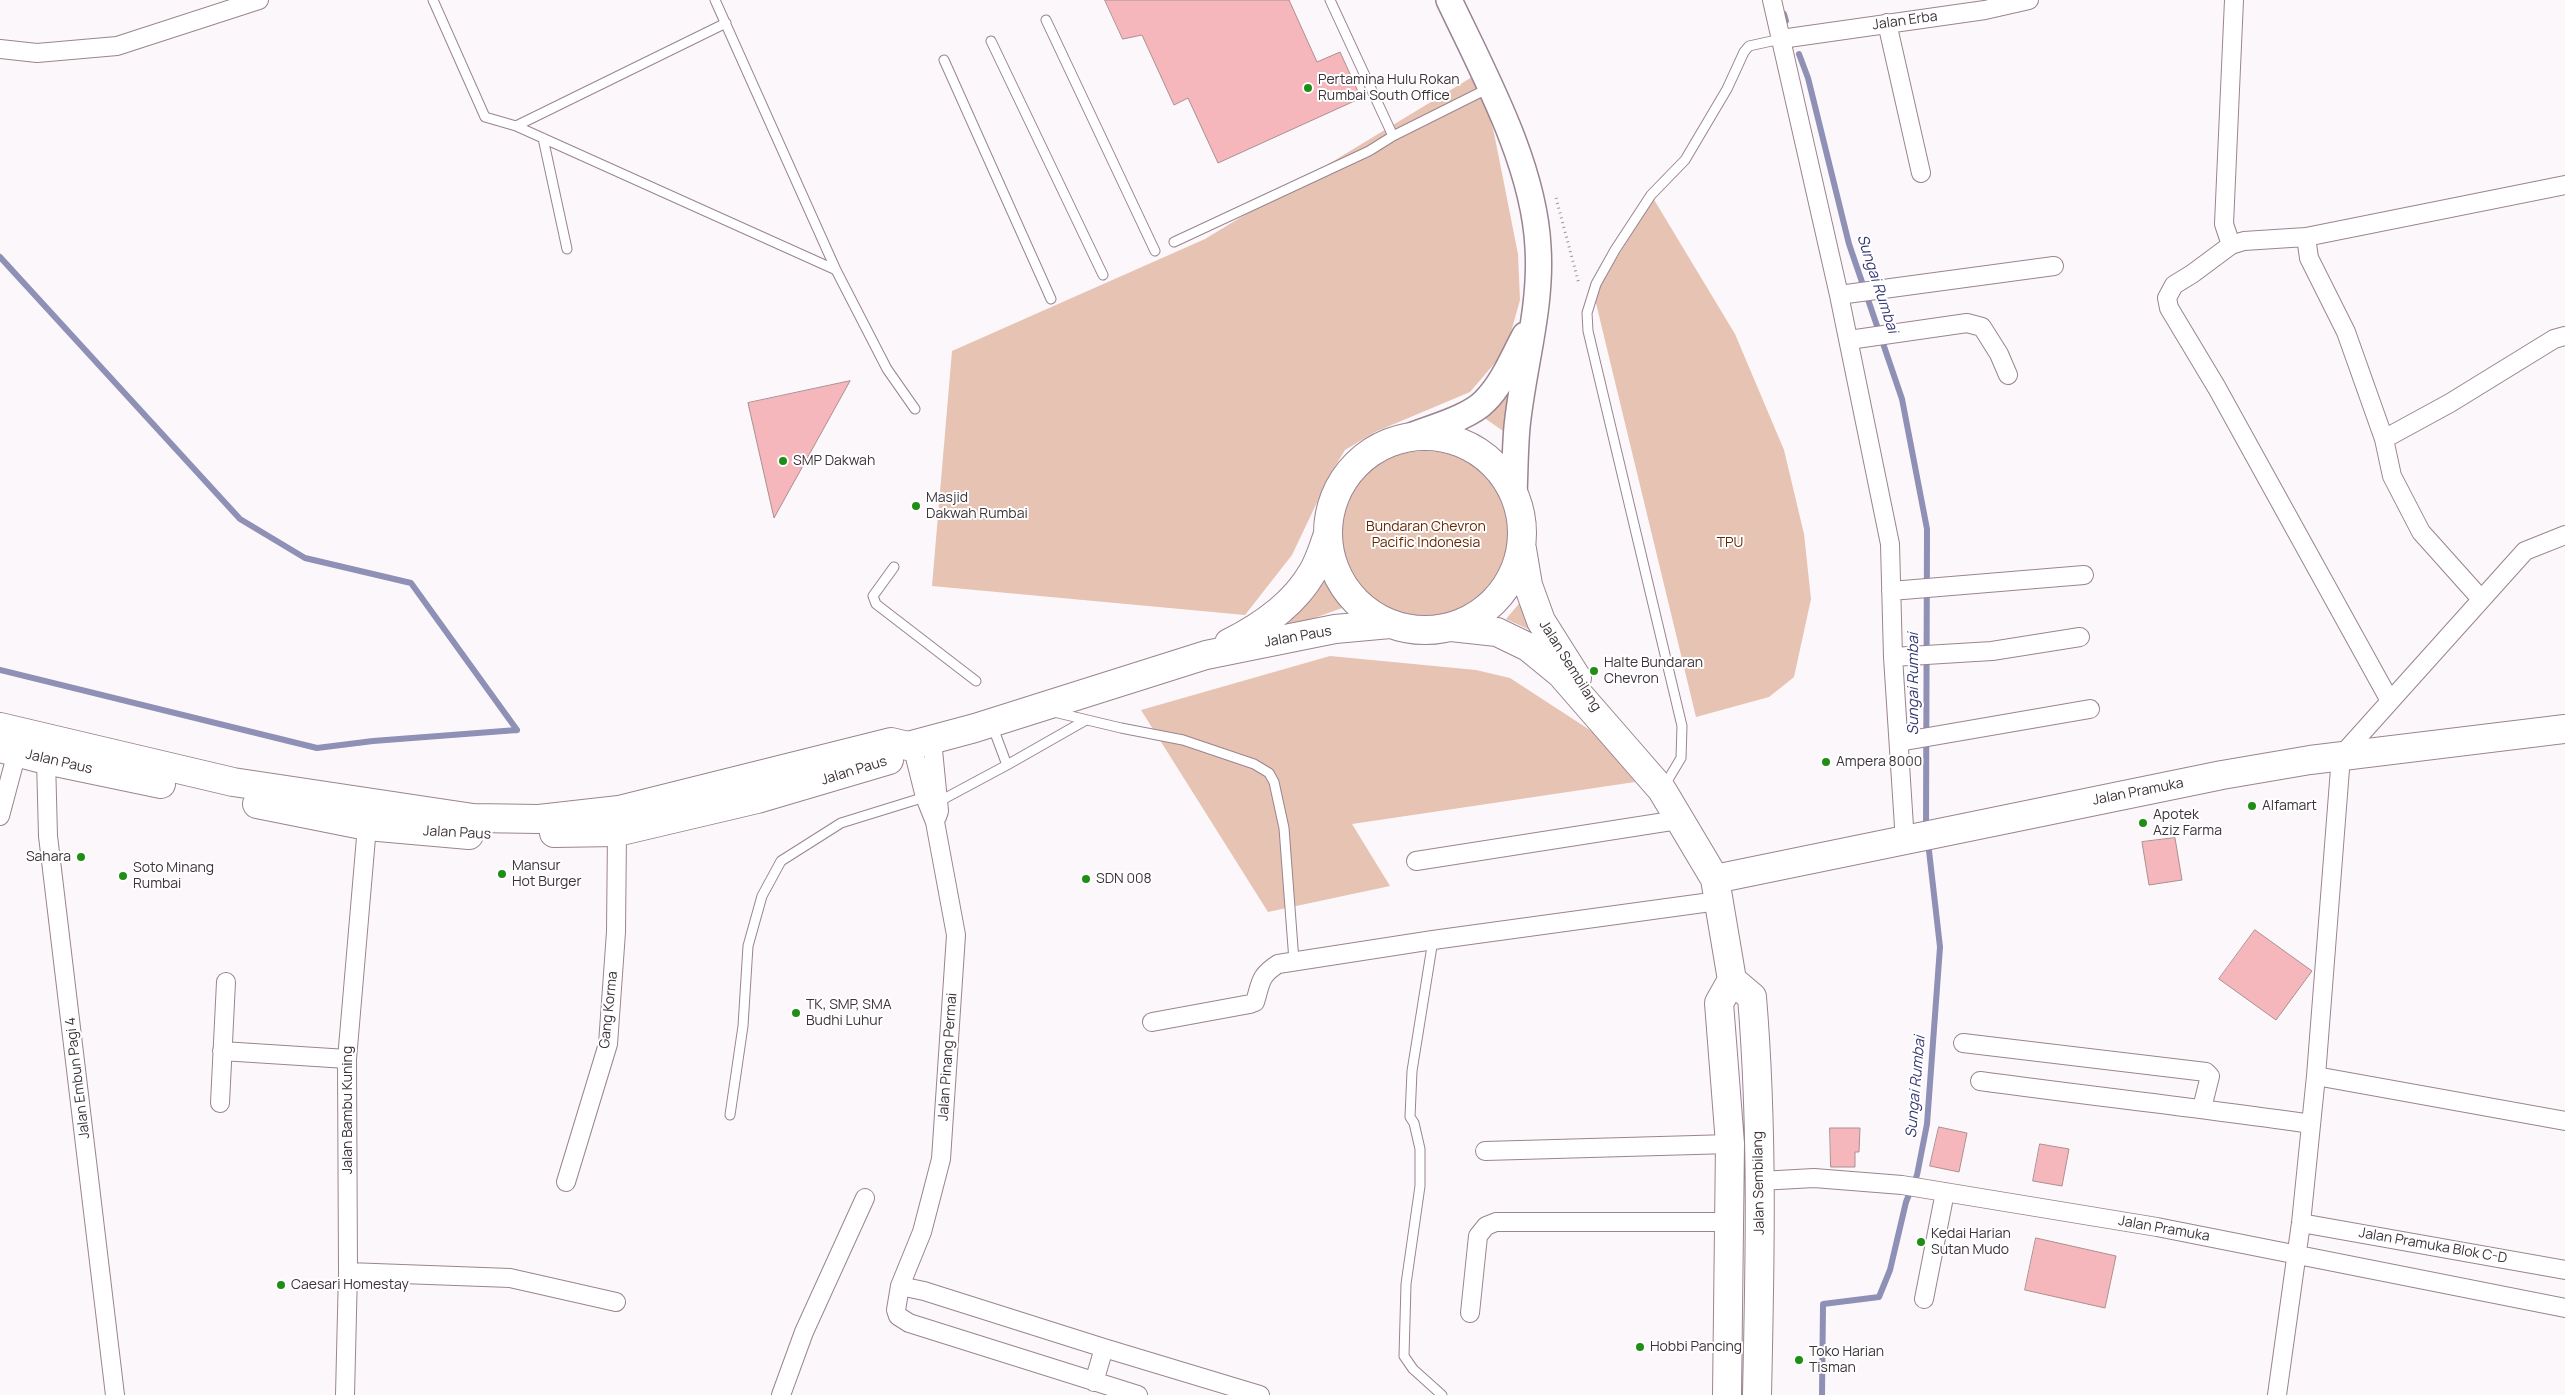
<!DOCTYPE html>
<style>
body{margin:0}
canvas{display:block;background:#fcf7fa}
</style>
<canvas width="2565" height="1395"></canvas>
<script>
const context = document.querySelector('canvas').getContext('2d');
context.lineJoin = 'round';
function paint(path, color) { context.fillStyle = color; context.fill(path, 'evenodd'); }
function strokePath(path, color, width, dash) { context.strokeStyle = color; context.lineWidth = width; context.lineCap = dash ? 'butt' : 'round'; context.setLineDash(dash || []); context.stroke(path); }
function label(font, color, halo, rows, align = 'center') {
  context.font = font + ' Manrope,sans-serif'; context.lineWidth = 4; context.setLineDash([]); context.textBaseline = 'middle'; context.strokeStyle = halo; context.fillStyle = color; for (const [text, x, y, turn = 0] of rows) {
    context.save(); context.translate(x, y); context.rotate((+turn || 0) * Math.PI / 180); context.textAlign = isNaN(turn) ? turn : align; if (halo) context.strokeText(text, 0, 0); context.fillText(text, 0, 0); context.restore();
  }
}
paint(new Path2D(`
 M1477 74 1494 133 1518 254 1520 300 1506 350 1470 392 1375 432 1345 450 1331 473 1292 555 1245 615 932 586 952 351 1205 239Z
 M1653 198 1735 334 1784 450 1804 534 1811 599 1794 677 1769 697 1696 717 1594 295Z
 M1520 361 1506 433 1483 417Z
 M1340 536a85 85 0 1 1 170 0a85 85 0 1 1-170 0Z
 M1324 574 1342 608 1262 637Z
 M1523 599 1541 635 1506 619Z
 M1330 656 1476 670 1510 678 1596 734 1635 782 1352 824 1390 886 1268 912 1141 710Z`), '#e6c3b2');
strokePath(new Path2D(`
 M1784 14 1786 21
 M1799 54 1808 78 1849 244 1902 399 1927 529 1926 830
 M0 257 240 519 305 558 411 583 517 730
 M0 670 317 748 373 741 517 730
 M1822 1395 1823 1304 1879 1297 1890 1270 1906 1202 1917 1175 1927 1124 1940 947 1928 842`), '#8e90b5', 6);
const building = new Path2D(`
 M1105 0H1289L1317 62 1340 52 1361 98 1218 163 1188 98 1174 105 1142 35 1123 39Z
 M850 381 774 518 748 403Z
 M2175 838 2182 880 2149 885 2142 842Z
 M2255 930 2312 971 2276 1020 2219 979Z
 M1939 1127 1967 1133 1959 1172 1930 1166Z
 M1830 1128H1860L1859 1152H1855V1167H1831Z
 M2040 1144 2069 1149 2062 1186 2033 1181Z
 M2036 1238 2116 1256 2105 1308 2025 1290Z`);
paint(building, '#f5b7bb');
strokePath(building, '#ab8f91', 1);
const lane = new Path2D(`
 M433 0 485 117 516 126 726 23
 M715 0 836 270 887 369 915 409
 M1046 20 1155 251
 M991 41 1103 275
 M944 60 1051 299
 M516 126 836 270
 M1393 136 1489 88
 M543 138 567 249
 M1174 242 1369 151 1393 136 1330 0
 M894 567 873 596 876 604 976 681
 M1054 712 1121 728 1183 740 1254 764 1269 773 1274 782 1284 828 1294 961
 M1007 765 1086 720
 M1663 788 1681 758 1682 726 1588 331 1587 313 1596 284 1615 250 1651 195 1685 160 1727 89 1744 52 1749 46 1781 39
 M938 802 1007 765 992 725
 M1433 940 1412 1071 1410 1117 1414 1123 1420 1149V1186L1406 1284 1404 1356 1413 1369 1442 1395
 M730 1115 743 1026 748 946 762 896 781 861 841 823 925 797`);
const street = new Path2D(`
 M1772 0 1839 295 1890 544 1893 657 1905 842
 M2234 0 2224 224 2231 245 2244 241 2306 237 2565 185
 M1887 23 1921 173
 M1781 39 1985 10 2029 0
 M0 49 37 53 117 46 259 0
 M2306 237 2309 258 2346 332 2384 439 2392 476 2421 532 2481 599
 M2231 245 2192 274 2174 285 2167 298 2169 308 2217 388 2390 701
 M1839 295 2054 266
 M1849 340 1967 323 1982 327 1999 354 2008 375
 M2384 439 2450 403 2554 339 2565 336
 M1891 591 2084 575
 M1893 657 1992 651 2080 637
 M932 740 939 811 937 817
 M1899 742 2090 709
 M912 745 925 797 935 822 956 935 941 1159 922 1232 900 1286 896 1310 898 1316 909 1323 1138 1395
 M46 760 48 836 115 1395
 M0 816 17 752
 M1416 861 1678 820
 M1152 1022 1250 1004 1255 1002C1261 983 1259 976 1278 964L1433 940 1718 901
 M1963 1043 2206 1072 2210 1076 2202 1108
 M222 1051 347 1059
 M2316 1076 2565 1121
 M1980 1081C2090 1096 2201 1108 2311 1124
 M220 1103 226 982
 M1485 1151 1730 1144
 M1760 1181 1814 1178 1902 1185 2157 1227 2565 1308
 M566 1182 608 1044 616 932 617 832
 M2301 1223 2565 1270
 M348 1272 510 1278 616 1302
 M900 1286 924 1291 1104 1348 1260 1395
 M1924 1299 1945 1192
 M1470 1313 1478 1236 1486 1226 1496 1222H1730
 M1094 1382 1104 1348
 M345 1395 348 1272 347 1059 367 826
 M781 1395 804 1332 865 1198
 M2277 1395 2301 1223 2316 1076 2341 756 2525 551 2565 535`);
const secondary = new Path2D(`
 M1449 0C1484 74 1534 164 1538 247 1542 308 1523 367 1517 427 1515 449 1515 472 1514 495
 M1408 437C1430 428 1469 418 1485 401 1503 383 1513 357 1525 335`);
const primary = new Path2D(`
 M1328 533a97 97 0 1 1 194 0a97 97 0 1 1-194 0Z
 M1522 549 1528 585 1541 621 1577 678
 M1451 627 1497 632 1528 647 1561 674 1662 790 1715 879 1732 980 1752 997C1763 1129 1760 1262 1757 1395
 M1229 643C1261 627 1294 604 1312 573 1319 562 1323 548 1327 537
 M0 727 233 782 473 818 539 819 619 810 891 742 908 746 975 728 1206 655 1335 629 1390 624
 M0 748 46 760 161 784
 M257 804 367 826 469 835
 M554 833 617 832 757 799 889 760
 M1715 879 2222 775 2310 760 2565 729
 M1727 1395 1730 1144 1719 1003 1732 980`);
strokePath(lane, '#9a8491', 11);
strokePath(street, '#9a8491', 20);
strokePath(secondary, '#9a8491', 28);
strokePath(primary, '#9a8491', 30);
strokePath(new Path2D(`
 M1556 198 1579 284`), '#9d969a', 3, [1, 4]);
strokePath(lane, '#fff', 9);
strokePath(street, '#fff', 18);
strokePath(secondary, '#fff', 25);
strokePath(primary, '#fff', 28);
for (const [x, y, r, color] of [
 [1308,88,5,"#1f8e15"],
 [783,461,5,"#1f8e15"],
 [916,506,5,"#1f8e15"],
 [1594,671,5,"#1f8e15"],
 [1826,762,5,"#1f8e15"],
 [2252,806,5,"#1f8e15"],
 [2143,823,5,"#1f8e15"],
 [81,857,5,"#1f8e15"],
 [502,874,5,"#1f8e15"],
 [123,876,5,"#1f8e15"],
 [1086,879,5,"#1f8e15"],
 [796,1013,5,"#1f8e15"],
 [1921,1242,5,"#1f8e15"],
 [281,1285,5,"#1f8e15"],
 [1640,1347,5,"#1f8e15"],
 [1799,1360,5,"#1f8e15"]
]) { const dot = new Path2D(); dot.arc(x, y, r, 0, 2 * Math.PI); context.fillStyle = color; context.fill(dot); strokePath(dot, '#fff', 2); }
label('14px', '#3d3339', '#fff', [
 ["Jalan Erba",1905,21,-8],
 ["Jalan Paus",1298,637,-10],
 ["Jalan Sembilang",1570,666,58],
 ["Jalan Paus",59,762,13],
 ["Jalan Paus",854,771,-17],
 ["Jalan Pramuka",2138,792,-11],
 ["Jalan Paus",457,833,3],
 ["Gang Korma",609,1010,-84],
 ["Jalan Pinang Permai",948,1057,-86],
 ["Jalan Embun Pagi 4",78,1078,-97],
 ["Jalan Bambu Kuning",348,1110,-90],
 ["Jalan Sembilang",1759,1183,-91],
 ["Jalan Pramuka",2164,1229,10],
 ["Jalan Pramuka Blok C-D",2433,1246,10]
]);
label('14px', '#3d3339', '#fff', [
 ["Pertamina Hulu Rokan",1318,80],
 ["Rumbai South Office",1318,96],
 ["SMP Dakwah",793,461],
 ["Masjid",926,498],
 ["Dakwah Rumbai",926,514],
 ["Halte Bundaran",1604,663],
 ["Chevron",1604,679],
 ["Ampera 8000",1836,762],
 ["Alfamart",2262,806],
 ["Apotek",2153,815],
 ["Aziz Farma",2153,831],
 ["Sahara",71,857,"right"],
 ["Mansur",512,866],
 ["Hot Burger",512,882],
 ["Soto Minang",133,868],
 ["Rumbai",133,884],
 ["SDN 008",1096,879],
 ["TK, SMP, SMA",806,1005],
 ["Budhi Luhur",806,1021],
 ["Kedai Harian",1931,1234],
 ["Sutan Mudo",1931,1250],
 ["Caesari Homestay",291,1285],
 ["Hobbi Pancing",1650,1347],
 ["Toko Harian",1809,1352],
 ["Tisman",1809,1368]
], 'left');
label('14px', '#672700', '#fff', [
 ["Bundaran Chevron",1426,527],
 ["Pacific Indonesia",1426,543],
 ["TPU",1730,543]
]);
label('italic 15px', '#353875', '#fff', [
 ["Sungai Rumbai",1877,284,72],
 ["Sungai Rumbai",1914,684,-90],
 ["Sungai Rumbai",1916,1087,-85]
]);
</script>
